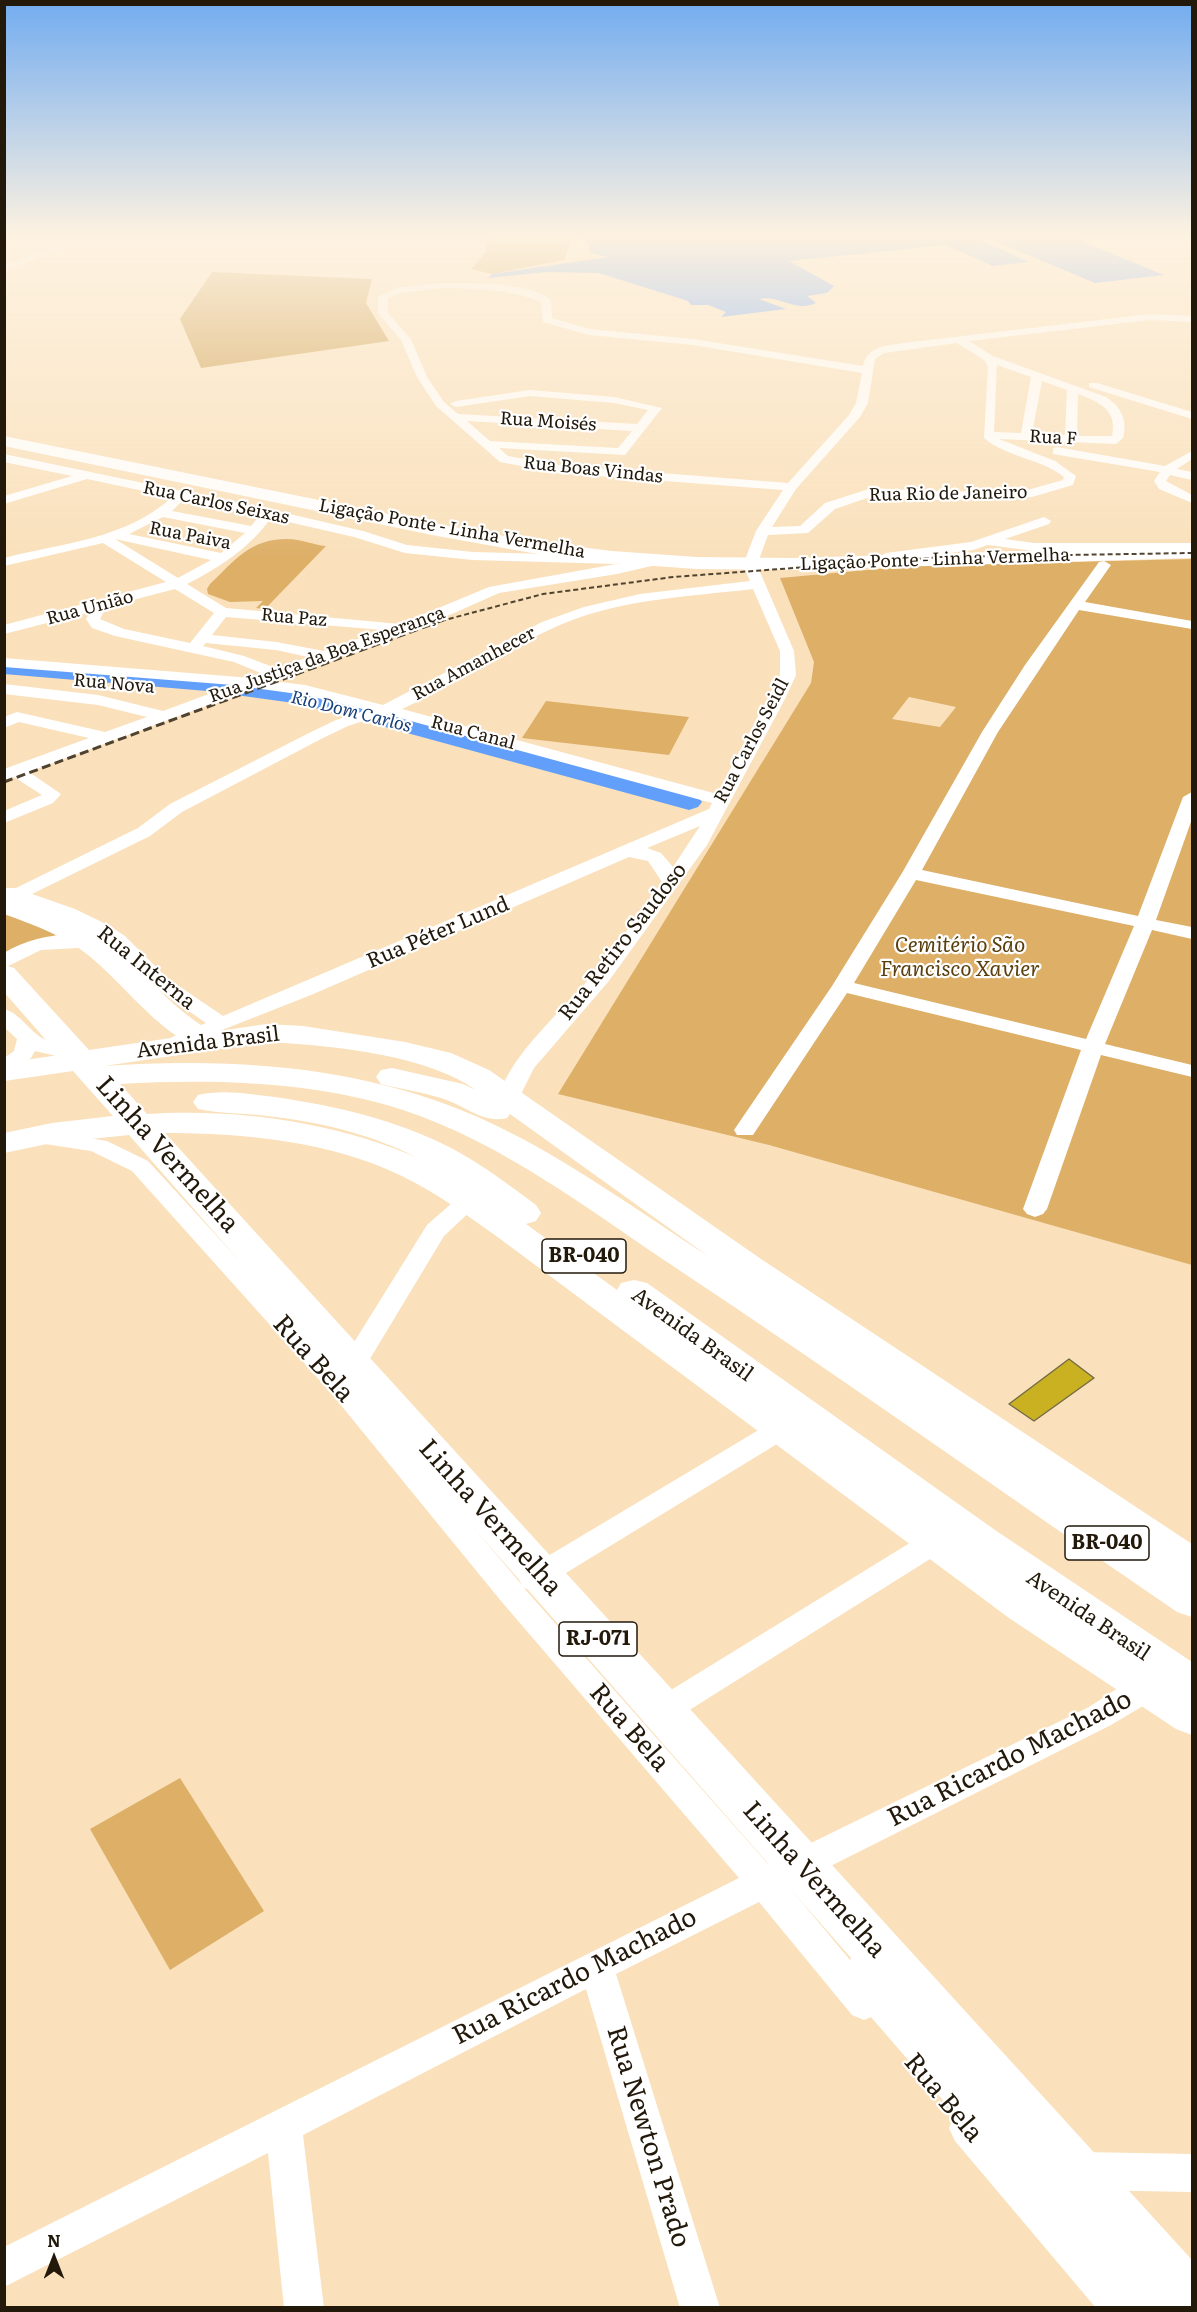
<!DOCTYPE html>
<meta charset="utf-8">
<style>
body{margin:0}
#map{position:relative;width:1197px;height:2312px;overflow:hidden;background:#fae1bc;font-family:Literata,serif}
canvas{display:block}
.frame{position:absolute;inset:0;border:6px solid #22190b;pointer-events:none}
.north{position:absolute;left:24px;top:2228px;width:60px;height:60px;-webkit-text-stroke:4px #fff;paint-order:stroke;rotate:0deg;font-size:16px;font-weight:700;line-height:24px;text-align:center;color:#22190b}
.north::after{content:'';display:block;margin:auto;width:21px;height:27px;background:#22190b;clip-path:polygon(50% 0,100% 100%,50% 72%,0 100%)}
</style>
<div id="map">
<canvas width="1197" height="2312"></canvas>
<div class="frame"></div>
<div class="north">N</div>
</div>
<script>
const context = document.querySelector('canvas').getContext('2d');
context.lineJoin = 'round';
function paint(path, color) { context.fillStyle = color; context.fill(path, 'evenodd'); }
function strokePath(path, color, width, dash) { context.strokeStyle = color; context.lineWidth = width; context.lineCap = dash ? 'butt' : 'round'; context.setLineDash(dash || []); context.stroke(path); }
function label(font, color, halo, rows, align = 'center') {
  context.font = font + ' Literata,serif'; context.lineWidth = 4.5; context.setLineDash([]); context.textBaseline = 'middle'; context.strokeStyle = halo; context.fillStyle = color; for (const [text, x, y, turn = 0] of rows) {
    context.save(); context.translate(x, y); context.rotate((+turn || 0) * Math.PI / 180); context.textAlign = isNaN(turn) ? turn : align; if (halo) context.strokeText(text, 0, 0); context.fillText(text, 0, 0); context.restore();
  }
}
paint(new Path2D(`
 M287 539C302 539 313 545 326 546L265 609 256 608 263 601 230 602 208 594 207 589 210 584C235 560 250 539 287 539Z
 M1192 559V1265L769 1145 558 1094 811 683 814 662 780 578 911 566ZM909 697 956 707 940 727 892 719Z
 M546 701 689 717 669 755 522 738Z
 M5 913 59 934 5 952Z
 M180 1778 264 1911 170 1970 90 1829Z`), '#ddaf67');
paint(new Path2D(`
 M494 236H573L564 260 492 274 471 269 485 253 487 239Z
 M212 272 372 279 366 303 389 341 201 368 180 319Z`), '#ca9740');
paint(new Path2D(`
 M584 236H981L974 237 1029 262 993 266 946 245 789 261 834 286 827 293 807 296 816 303C795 313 779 294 759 299L786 309 721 317 726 312 708 305H691L688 301 599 273 546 272 488 278 492 274 608 257 591 253Z
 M983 236H1069L1164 275 1095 283Z`), '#619ffb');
paint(new Path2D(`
 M4 660 207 677 302 690 698 797 702 802 698 807 689 810 301 704 207 691 4 674Z`), '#619ffb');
const building = new Path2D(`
 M1069 1359 1094 1378 1034 1421 1009 1404Z`);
paint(building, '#cab121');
strokePath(building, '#746c46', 1.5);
paint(new Path2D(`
 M83 236H95L4 271V265Z
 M439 283C469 283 528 281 551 300L552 318 589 329 693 339 863 366C867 344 893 345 912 342L1150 314 1192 316V322L1150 320 969 341 993 356 1106 397C1121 407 1128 420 1123 438L1116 444 999 439 1055 461 1076 476 1073 485 1032 497 945 500 873 496 835 509 808 533 768 535 757 565 794 651 796 675 786 697 707 845 608 982 534 1068 517 1102H501L498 1097C513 1051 563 1011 593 974 618 945 639 913 662 882L648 861 629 857 311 995 179 1047 172 1045 169 1041 172 1037 206 1023 153 986 105 940 103 945 96 947 41 950 4 968V953C30 936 69 931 99 936L61 917 4 897V888H16L138 828 170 804 309 733 336 720 367 710 305 695 254 688 29 772 61 794 53 803 4 823V811L42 795 14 777 4 780V769L89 738 19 722 4 728V717L17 712 105 732 147 717 98 705 4 694V684L98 695 163 711 233 685 4 667V658L251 678 263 674 234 662 115 636 92 628 86 619 90 612 4 634V625L166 582 103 543 4 566V558C62 543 127 539 172 497L87 479 4 504V496L72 476 4 462V454L268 509 363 531 407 545 473 552 616 556 623 560 616 564 473 560 405 553 354 537 271 518C250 547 221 567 187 584L226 608 400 624 489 587 655 557 662 561 660 564 617 574 499 593 452 614 272 681 305 685 383 705 542 622 584 607 640 594 750 581 743 565 756 531 783 490 559 473 500 462 436 406 417 377 401 340 378 313V297L397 288ZM439 288C474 288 509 289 541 302L543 322 589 335 693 345 862 373 856 403 849 415 788 483 559 465 508 456 499 448 625 455 662 408 614 397 530 390 456 401 450 404 456 407 530 396 614 403 648 410 637 424 458 414 444 402 427 377 411 339 388 313V298L400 293ZM957 343 984 360 988 367 984 438C1008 458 1040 458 1064 477L1063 480 1031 489 945 492 872 488 825 503 800 526 772 527 796 489 860 417 868 403 875 359 884 353ZM997 365 1031 377 1021 433 994 432ZM1042 381 1067 390 1065 435 1032 433ZM1078 394C1099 402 1118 410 1112 436H1077ZM467 421 632 431 618 448 490 441ZM184 499 260 515 251 526 172 511ZM163 517 245 533 221 553 129 534ZM115 539 211 560 178 578ZM175 589 214 613 190 643 124 629 100 619 106 607ZM753 589 780 651V675L717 794 402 709C453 686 500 652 551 629 614 599 686 597 753 589ZM226 617 383 630 324 651 276 642 212 635ZM206 643 276 650 308 657 278 669 244 656 203 646ZM385 714 712 803 709 809 223 1016 167 978 125 936 110 926 75 909 32 894 150 836 182 812 321 739 348 726ZM700 826 673 867 661 853 647 848Z
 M1089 383H1097L1192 412V419L1089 387Z
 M1057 447 1165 466 1192 451V459L1177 469 1192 472V480L1170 475 1166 481 1192 495V503L1159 489 1154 481 1160 472 1053 454V448Z
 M1044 517 1051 521 1049 524 1005 539 1034 543H1192V551H1034L988 545 973 550 886 561 879 557 886 553 971 542Z
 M1104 561 1111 565 1085 602 1192 621V629L1079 610 998 732 922 870 1138 916 1183 797 1192 792V819L1156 920 1192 927V939L1152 930 1105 1044 1192 1065V1077L1101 1055 1047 1209 1043 1214 1035 1217 1027 1214 1023 1209 1081 1050 847 993 753 1135H737L734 1130 832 986 902 873 982 732 1025 665 1099 562ZM916 880 1134 926 1086 1039 854 983Z
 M4 1009C19 1013 29 1030 42 1038 58 1047 76 1048 93 1053L97 1057 93 1061 86 1063 35 1051 31 1058 4 1074V1058L14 1051 17 1039 4 1027Z
 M53 1132 107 1141 148 1161 338 1368 427 1225 460 1196 468 1193 476 1196 480 1201 476 1206 444 1236 356 1382 352 1383 522 1585 519 1579 523 1571 772 1422 781 1419 790 1422 794 1429 790 1436 543 1587 533 1591 524 1588 768 1864 1089 1707C1109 1695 1135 1671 1158 1679L1162 1688 1158 1697 1111 1725 789 1887 876 1991 882 2003 876 2015 864 2020 852 2015 759 1902 616 1974 720 2308H680L586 1989 303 2135 324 2308H284L268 2153 4 2287V2247L739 1878 501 1601 331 1393 132 1171 91 1151 45 1144 42 1139 45 1134Z
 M936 1530 946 1533 950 1541 946 1549 667 1724 656 1728 645 1724 641 1715 645 1706 926 1533Z
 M968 2109 981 2115 1136 2294 1142 2308H1096L955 2141 949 2128 955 2115Z
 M1081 2152 1192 2154V2192L1081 2190 1068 2184 1062 2171 1068 2158Z`), '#fff');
paint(new Path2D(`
 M4 436 432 523 532 541 612 551 697 557 794 558 1192 546V558L794 570 697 569 612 563 532 553 432 535 4 446Z
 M4 896C46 906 91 926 123 955 152 981 177 1013 213 1032L266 1024 303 1026 405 1042 451 1053 489 1070 761 1259 1192 1544V1617L1177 1612C1010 1498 845 1380 676 1268 589 1210 503 1143 403 1110 312 1081 215 1079 120 1084L147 1114C236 1108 336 1122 418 1158 371 1134 320 1122 267 1116 244 1113 220 1114 198 1109L193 1102 198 1095C222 1089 250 1094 275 1097 336 1106 398 1120 453 1149 483 1165 509 1185 536 1205L541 1213 536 1221 526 1224 617 1290 621 1283 634 1280 647 1283 995 1530 1192 1662V1735L1176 1729 1009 1618 499 1238C468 1216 437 1193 402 1176 329 1141 245 1133 165 1133L1192 2260V2308H1123L851 1994 844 1976 851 1958 129 1135 52 1143 4 1153V1133L52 1123 113 1116 73 1071 4 1081V1063L59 1055 4 992V965L14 968 89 1050 178 1037C144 1014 120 981 88 955 64 935 33 925 4 914ZM266 1042C328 1045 425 1054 476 1090L463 1084 392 1068 381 1070 376 1077 381 1084C401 1089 422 1092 441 1098 464 1105 483 1124 507 1118L510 1114 708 1256C638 1211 570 1161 495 1125 373 1066 237 1057 104 1066Z`), '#fff');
strokePath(new Path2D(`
 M441 621 543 594 673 577 941 557 1192 553`), '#4f4330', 2, [5, 3]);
strokePath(new Path2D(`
 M4 782 446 619`), '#4f4330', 3, [9, 4.5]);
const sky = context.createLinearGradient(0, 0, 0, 560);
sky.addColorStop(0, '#72acf0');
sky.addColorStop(0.42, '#fdf2e1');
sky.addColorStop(1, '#fdf2e100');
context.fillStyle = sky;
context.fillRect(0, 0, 1197, 560);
label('18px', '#22190b', '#fff', [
 ["Rua Moisés",548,422,4],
 ["Rua F",1053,438,3],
 ["Rua Boas Vindas",593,470,6],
 ["Rua Rio de Janeiro",948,494,-1],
 ["Rua Carlos Seixas",216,503,12],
 ["Ligação Ponte - Linha Vermelha",452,529,10],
 ["Rua Paiva",190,536,11],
 ["Ligação Ponte - Linha Vermelha",935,560,-2],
 ["Rua União",90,608,-15],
 ["Rua Paz",294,618,5],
 ["Rua Justiça da Boa Esperança",327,655,-20],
 ["Rua Amanhecer",474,664,-28],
 ["Rua Nova",114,684,5],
 ["Rua Canal",473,733,15],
 ["Rua Carlos Seidl",752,741,-62]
]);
label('italic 18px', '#184079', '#fff', [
 ["Rio Dom Carlos",351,712,14]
]);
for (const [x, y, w] of [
 [584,1256,84],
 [1107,1543,84],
 [598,1639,78]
]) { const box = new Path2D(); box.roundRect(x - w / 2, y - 17, w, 34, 4.5); context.fillStyle = '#fff'; context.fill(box); strokePath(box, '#22190b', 1.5); }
label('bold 20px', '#22190b', null, [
 ["BR-040",584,1256],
 ["BR-040",1107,1543],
 ["RJ-071",598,1639]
]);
label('21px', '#22190b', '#fff', [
 ["Rua Péter Lund",438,933,-23],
 ["Rua Retiro Saudoso",623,942,-52],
 ["Rua Interna",146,968,39],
 ["Avenida Brasil",208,1043,-7],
 ["Avenida Brasil",692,1335,36],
 ["Avenida Brasil",1088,1616,34]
]);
label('italic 21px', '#593f0e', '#fff', [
 ["Cemitério São",960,946],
 ["Francisco Xavier",960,970]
]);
label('26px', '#22190b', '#fff', [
 ["Linha Vermelha",167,1155,48],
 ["Rua Bela",313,1359,48],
 ["Linha Vermelha",490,1518,48],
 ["Rua Bela",629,1728,49],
 ["Rua Ricardo Machado",1010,1759,-27],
 ["Linha Vermelha",814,1880,48],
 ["Rua Ricardo Machado",575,1977,-27],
 ["Rua Bela",943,2098,50],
 ["Rua Newton Prado",648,2137,73]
]);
</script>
